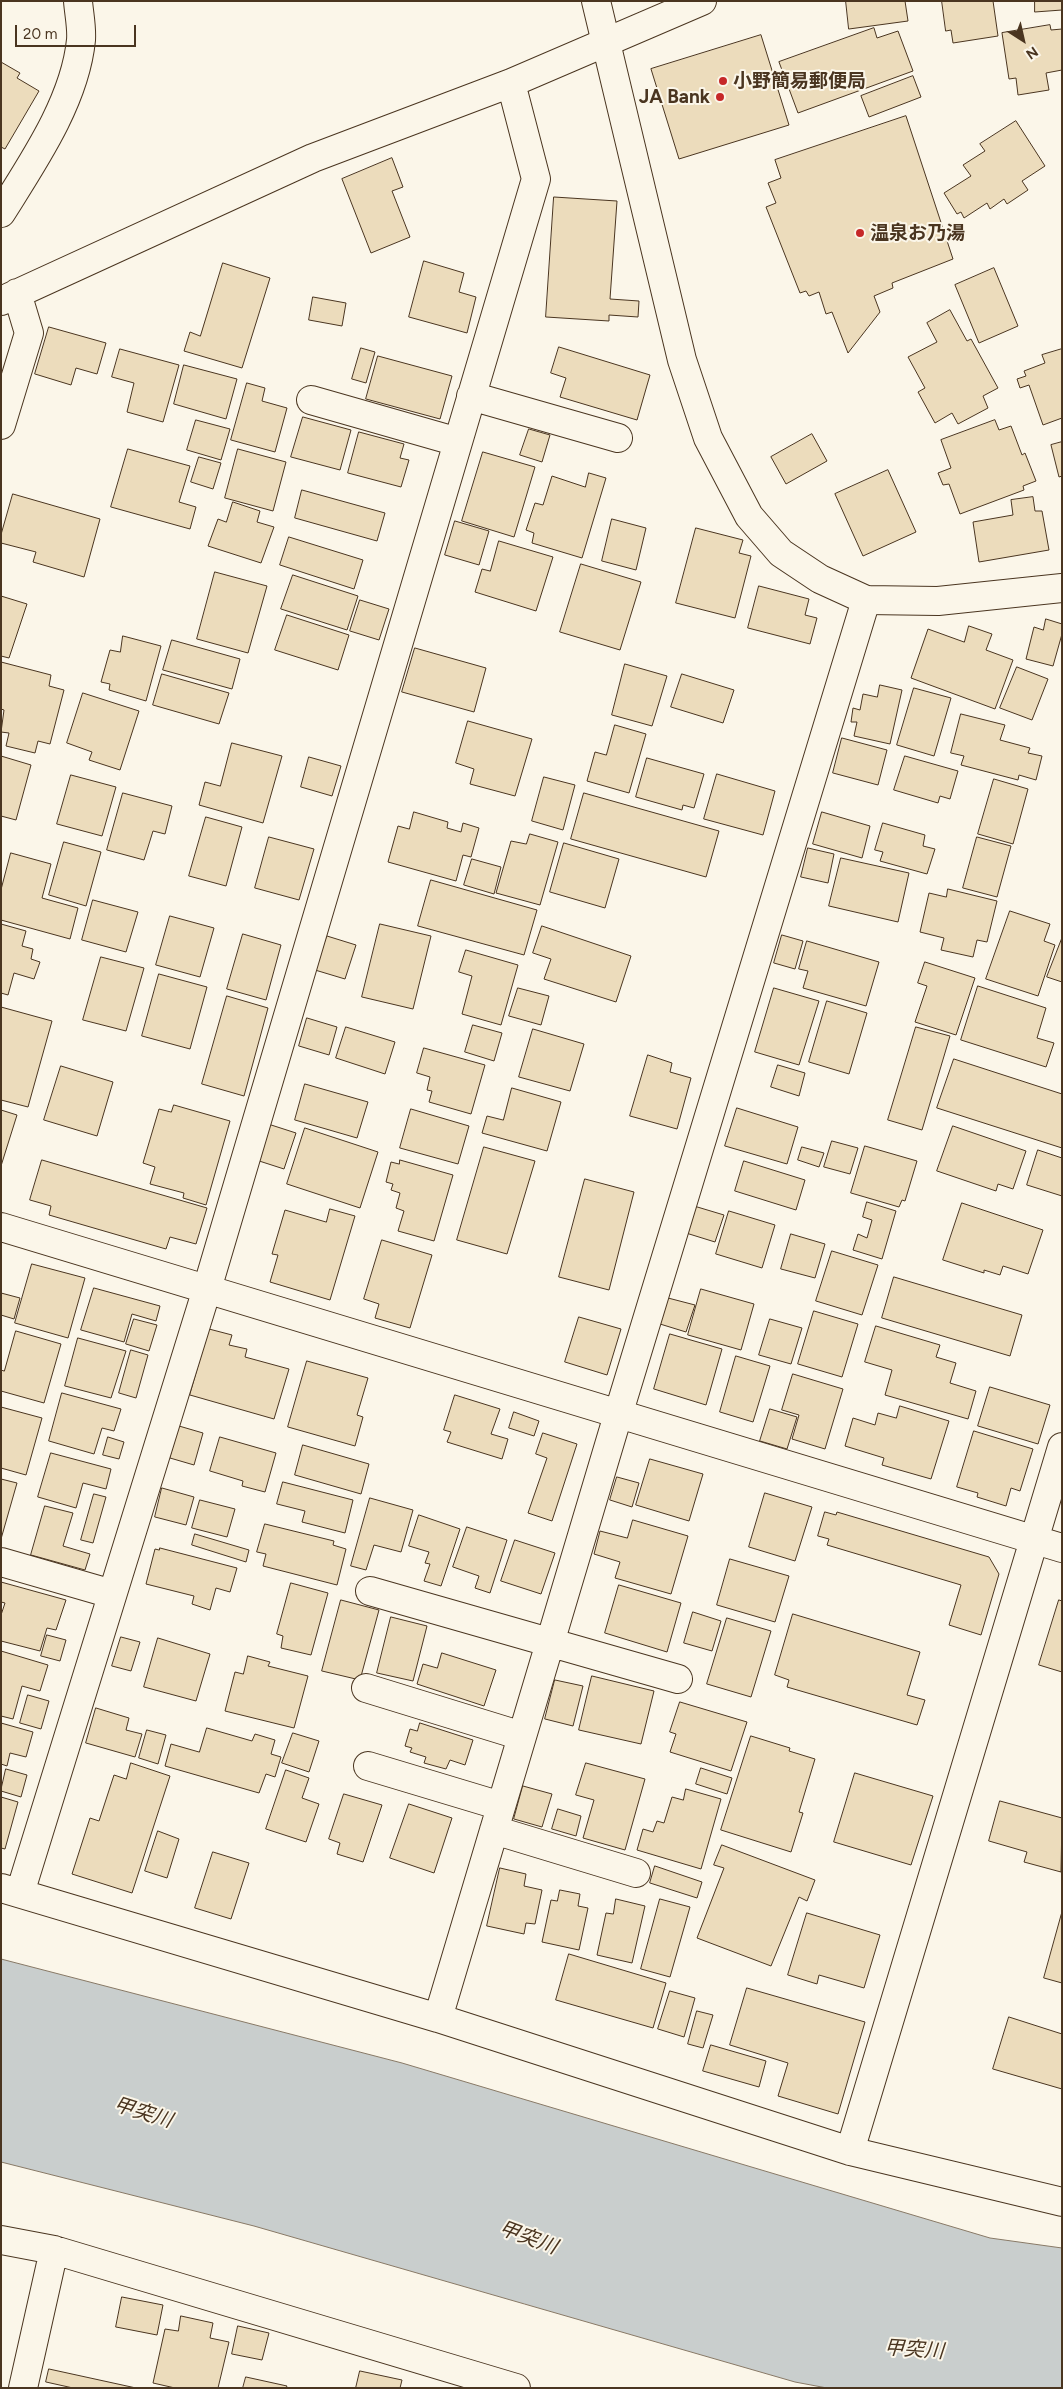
<!DOCTYPE html>
<meta charset="utf-8">
<style>
body{margin:0}
#map{position:relative;width:1063px;height:2389px;overflow:hidden;background:#fbf6e9;font-family:Figtree,sans-serif}
canvas{display:block}
.frame{position:absolute;inset:0;border:2px solid #4a3520;pointer-events:none}
.north{position:absolute;left:998px;top:15px;width:50px;height:50px;-webkit-text-stroke:4px #fbf6e9;paint-order:stroke;rotate:145deg;font-size:14px;font-weight:700;line-height:20px;text-align:center;color:#4a3520}
.north::after{content:'';display:block;margin:auto;width:18px;height:22px;background:#4a3520;clip-path:polygon(50% 0,100% 100%,50% 72%,0 100%)}
.scale{position:absolute;left:15px;top:25px;width:121px;height:22px;box-sizing:border-box;border:2px solid #4a3520;border-top:0;padding-left:6px;font-size:15px;line-height:18px;white-space:nowrap;color:#4a3520;-webkit-text-stroke:4px #fbf6e9;paint-order:stroke}
</style>
<div id="map">
<canvas width="1063" height="2389"></canvas>
<div class="frame"></div>
<div class="north">N</div>
<div class="scale">20 m</div>
</div>
<script>
const context = document.querySelector('canvas').getContext('2d');
context.lineJoin = 'round';
function paint(path, color) { context.fillStyle = color; context.fill(path, 'evenodd'); }
function strokePath(path, color, width, dash) { context.strokeStyle = color; context.lineWidth = width; context.lineCap = dash ? 'butt' : 'round'; context.setLineDash(dash || []); context.stroke(path); }
function label(font, color, halo, rows, align = 'center') {
  context.font = font + ' Figtree,"Noto Sans JP",sans-serif'; context.lineWidth = 4; context.setLineDash([]); context.textBaseline = 'middle'; context.strokeStyle = halo; context.fillStyle = color; for (const [text, x, y, turn = 0] of rows) {
    context.save(); context.translate(x, y); context.rotate((+turn || 0) * Math.PI / 180); context.textAlign = isNaN(turn) ? turn : align; if (halo) context.strokeText(text, 0, 0); context.fillText(text, 0, 0); context.restore();
  }
}
const water = new Path2D(`
 M1 1959 402 2063 990 2238 1062 2248V2388H827L795 2382 254 2226 1 2162Z`);
paint(water, '#c9cecd');
strokePath(water, '#887966', 1);
const building = new Path2D(`
 M846 1H905L908 21 849 29Z
 M942 1H993L998 36 953 43 951 30 946 31Z
 M1035 1H1062V10L1035 12Z
 M1050 25 1051 30 1062 29V70L1046 73 1049 90 1018 95 1016 78 1009 79 1002 33Z
 M874 28 877 38 898 31 913 71 798 113 779 62Z
 M761 35 789 125 679 159 651 69Z
 M1 62 20 73 17 78 39 91 5 149 1 147Z
 M913 76 921 97 869 117 861 96Z
 M906 116 953 259 892 283 893 288 874 296 880 312 848 353 832 312 826 314 819 292 809 296 806 291 800 293 766 207 776 203 768 183 781 178 775 160Z
 M1016 121 1045 166 1022 181 1028 190 1007 204 1004 199 990 209 987 203 964 218 961 212 957 214 944 193 971 176 963 165 985 151 980 144Z
 M392 158 403 187 392 191 410 237 371 253 342 179Z
 M554 197 617 201 610 299 639 301 638 317 609 315V321L546 317Z
 M424 261 464 273 459 292 476 297 467 333 409 317Z
 M223 263 270 278 242 368 184 351 190 332 200 336Z
 M994 268 1018 326 979 343 955 285Z
 M313 297 346 303 342 326 309 320Z
 M950 310 967 341 971 339 998 388 983 396 988 408 958 424 952 413 935 423 918 392 925 388 908 357 937 342 927 323Z
 M49 327 106 343 97 374 76 368 71 385 35 374Z
 M559 347 650 375 637 420 560 397 566 378 551 373Z
 M361 348 375 352 366 383 352 379Z
 M120 349 179 365 163 422 127 412 134 383 112 377Z
 M1062 349V418L1043 425 1029 385 1020 388 1017 379 1026 376 1024 371 1045 363 1042 355Z
 M378 356 452 376 440 419 366 399Z
 M184 365 237 379 226 419 174 404Z
 M247 383 265 388 262 401 287 408 275 452 231 440Z
 M303 417 351 430 340 470 291 457Z
 M196 420 230 429 221 460 187 450Z
 M995 420 999 430 1011 426 1022 455 1025 453 1036 481 1023 486 1024 490 960 514 949 484 943 485 938 473 951 468 941 440Z
 M529 429 550 435 542 462 520 455Z
 M359 432 404 444 400 458 409 460 401 487 348 473Z
 M812 434 827 461 786 484 771 457Z
 M1062 442V476L1059 477 1051 445Z
 M128 449 190 466 179 502 196 507 190 529 111 507Z
 M238 449 286 462 273 511 225 498Z
 M483 452 535 467 514 537 462 521Z
 M199 457 221 463 213 489 191 482Z
 M888 470 916 532 863 556 835 494Z
 M589 473 606 478 582 558 532 543 534 533 526 530 535 503 543 505 552 476 585 487Z
 M302 490 385 513 377 541 295 518Z
 M13 494 100 519 84 577 33 562 36 552 1 543V535Z
 M1033 497 1035 511H1042L1049 550 979 562 973 522 1013 515 1011 500Z
 M233 502 260 511 257 522 274 527 261 563 208 546 218 519 226 522Z
 M612 519 646 528 636 570 602 561Z
 M455 521 489 531 479 565 445 555Z
 M696 528 743 540 739 553 751 556 735 618 676 603Z
 M289 537 363 560 354 589 280 565Z
 M499 541 553 557 536 611 475 592 482 569 490 571Z
 M581 564 641 582 620 650 560 632Z
 M215 572 267 586 248 653 197 639Z
 M293 575 358 596 347 630 281 609Z
 M759 586 809 599 805 615 817 618 810 644 748 628Z
 M1 596 27 604 9 658 1 656Z
 M360 600 389 609 379 640 350 631Z
 M287 615 349 635 338 670 275 650Z
 M1046 619 1062 624V634L1053 666 1026 659 1034 627 1043 630Z
 M969 626 992 634 986 650 1013 660 995 709 911 678 928 629 964 642Z
 M123 636 161 646 146 701 109 690 110 684 101 682 110 650 120 652Z
 M172 640 240 659 232 689 163 670Z
 M415 648 486 668 474 712 402 692Z
 M1 662 51 675 49 686 64 690 50 744 38 741 35 753 6 746 9 733 1 732 4 710 1 709Z
 M625 664 667 676 652 726 612 715Z
 M1017 667 1048 679 1032 720 1000 708Z
 M162 674 229 693 219 724 153 705Z
 M682 674 734 690 723 723 671 707Z
 M880 685 902 690 890 744 854 736 857 722H851L853 708 860 710 863 694 877 697Z
 M914 688 951 698 934 756 897 745Z
 M83 693 139 711 120 770 89 760 92 752 67 743Z
 M961 714 1005 725 1000 740 1030 748 1028 753 1042 756 1036 780 1019 775 1018 780 961 765 964 756 951 753Z
 M468 721 532 739 515 796 470 784 474 769 456 763Z
 M615 725 646 734 629 793 587 781 595 752 606 755Z
 M842 738 887 750 878 785 833 773Z
 M232 743 282 756 263 823 199 805 205 782 220 786Z
 M1 756 31 765 16 820 1 816Z
 M905 756 958 771 950 799 940 796 938 803 894 790Z
 M309 757 341 766 332 796 301 787Z
 M647 758 704 774 694 808 683 805 682 810 636 797Z
 M717 774 775 791 763 835 704 819Z
 M71 775 116 787 102 836 57 824Z
 M544 777 575 785 563 830 532 821Z
 M994 779 1028 789 1013 844 978 834Z
 M123 793 172 806 165 834 153 831 144 860 107 850Z
 M584 793 719 831 706 877 571 839Z
 M414 812 448 822 447 828 461 832 463 823 479 828 471 857 463 855 456 881 388 862 398 826 409 829Z
 M822 812 870 826 862 858 813 844Z
 M206 817 242 827 226 886 189 876Z
 M883 823 925 835 923 846 935 849 927 874 880 861 883 852 875 850Z
 M530 834 558 842 540 905 496 893 511 841 526 844Z
 M269 837 314 849 299 900 255 888Z
 M977 837 1011 846 997 897 963 888Z
 M64 842 101 852 86 906 49 895Z
 M564 843 619 859 605 908 550 892Z
 M808 848 834 854 828 883 801 877Z
 M11 853 51 864 42 898 78 908 70 939 1 920V890Z
 M841 858 909 873 898 922 829 906Z
 M472 859 501 867 494 894 464 885Z
 M431 880 537 910 524 955 418 926Z
 M948 889 997 901 987 942 977 940 973 957 941 950 944 938 920 932 929 893 946 897Z
 M93 900 138 912 126 952 82 940Z
 M1010 911 1050 924 1044 941 1055 945 1038 996 986 979Z
 M170 916 214 928 200 977 156 965Z
 M1 924 26 931 22 946 33 949 31 959 40 962 34 979 14 973 8 995 1 993Z
 M380 924 431 936 413 1009 362 997Z
 M542 926 631 956 616 1002 544 979 551 959 533 953Z
 M243 934 281 945 266 1000 227 989Z
 M782 935 803 941 795 969 774 963Z
 M327 936 356 945 345 979 315 970Z
 M1062 938V982L1047 977Z
 M807 941 879 962 866 1006 803 988 808 971 799 969Z
 M466 950 518 965 501 1025 462 1014 472 976 459 972Z
 M101 957 144 968 126 1031 83 1020Z
 M925 962 975 978 956 1035 915 1022 927 986 918 983Z
 M159 974 207 987 190 1049 142 1036Z
 M978 986 1046 1008 1037 1038 1054 1043 1046 1067 961 1040Z
 M518 988 549 996 541 1025 509 1016Z
 M774 988 819 1001 799 1065 755 1052Z
 M227 996 268 1008 244 1096 202 1084Z
 M827 1001 867 1013 849 1074 809 1062Z
 M1 1007 52 1021 28 1107 1 1100Z
 M307 1018 337 1027 329 1055 299 1046Z
 M473 1025 502 1033 494 1061 465 1052Z
 M346 1027 395 1042 385 1074 336 1058Z
 M916 1027 950 1036 922 1130 888 1120Z
 M533 1029 584 1044 570 1091 519 1077Z
 M424 1048 485 1065 471 1114 429 1102 432 1091 427 1090 430 1077 417 1073Z
 M648 1055 672 1063 670 1072 691 1078 677 1129 630 1116Z
 M954 1059 1062 1094V1148L937 1108Z
 M778 1065 805 1073 799 1096 771 1087Z
 M61 1066 113 1082 97 1136 44 1120Z
 M305 1084 368 1102 357 1138 295 1120Z
 M512 1088 561 1102 547 1151 482 1133 487 1116 503 1120Z
 M174 1105 230 1121 206 1205 183 1198 184 1193 150 1184 155 1167 143 1163 159 1109 171 1112Z
 M737 1108 798 1127 787 1164 725 1146Z
 M411 1109 469 1126 458 1164 400 1148Z
 M1 1110 17 1115 1 1166Z
 M265 1123 296 1133 284 1169 253 1159Z
 M953 1126 1026 1151 1013 1189 998 1184 996 1191 937 1171Z
 M305 1128 378 1152 360 1208 287 1184Z
 M832 1141 858 1148 850 1174 824 1167Z
 M865 1146 917 1161 905 1201 902 1200 899 1207 851 1193Z
 M484 1147 535 1161 507 1254 457 1240Z
 M802 1147 824 1153 819 1167 798 1160Z
 M1038 1150 1062 1158V1196L1027 1185Z
 M42 1160 207 1208 196 1244 170 1237 166 1249 49 1215 51 1206 30 1200Z
 M400 1160 453 1175 434 1241 398 1231 404 1211 396 1208 400 1193 391 1190 393 1184 386 1182 391 1162 399 1164Z
 M744 1161 805 1180 796 1210 735 1191Z
 M585 1179 634 1192 609 1290 559 1277Z
 M867 1202 896 1211 882 1259 853 1250 858 1234 867 1238 872 1220 863 1217Z
 M962 1203 1043 1230 1028 1274 1003 1266 1000 1275 984 1270V1273L943 1260Z
 M694 1206 724 1215 715 1242 686 1233Z
 M330 1209 355 1216 330 1300 270 1282 278 1255 272 1254 285 1210 326 1222Z
 M729 1211 775 1225 762 1268 716 1254Z
 M791 1234 825 1244 815 1278 781 1269Z
 M382 1240 432 1255 410 1328 375 1318 379 1304 364 1299Z
 M832 1251 878 1265 862 1315 816 1301Z
 M32 1264 85 1278 68 1338 15 1323Z
 M894 1277 1022 1315 1010 1356 882 1318Z
 M94 1288 160 1306 156 1321 132 1314 124 1342 81 1330Z
 M701 1289 754 1304 741 1350 688 1335Z
 M1 1293 20 1298 14 1319 1 1315Z
 M668 1298 695 1305 686 1332 660 1324Z
 M814 1311 858 1324 842 1377 798 1364Z
 M579 1317 621 1329 607 1375 565 1362Z
 M134 1319 157 1325 149 1351 126 1344Z
 M770 1319 802 1328 791 1364 759 1355Z
 M876 1326 940 1345 936 1357 956 1363 950 1383 976 1391 968 1419 885 1395 892 1370 865 1362Z
 M209 1329 232 1335 229 1345 247 1349 245 1357 289 1369 274 1419 190 1395Z
 M16 1331 61 1344 44 1403 1 1391V1370L4 1371Z
 M670 1334 722 1349 706 1405 654 1389Z
 M78 1338 126 1351 111 1398 65 1386Z
 M131 1350 148 1355 136 1398 119 1393Z
 M736 1356 770 1366 753 1422 720 1412Z
 M307 1361 368 1378 357 1415 363 1417 355 1446 288 1427Z
 M793 1374 843 1389 825 1449 792 1439 799 1415 782 1410Z
 M990 1387 1050 1405 1038 1444 978 1426Z
 M62 1393 121 1409 114 1431 102 1428 94 1454 49 1441Z
 M455 1395 500 1409 491 1434 508 1439 502 1459 447 1442 451 1432 444 1430Z
 M900 1406 949 1421 931 1479 882 1465 884 1458 845 1446 853 1418 875 1425 878 1413 896 1418Z
 M1 1407 42 1418 26 1475 1 1468Z
 M770 1409 797 1417 787 1449 760 1441Z
 M514 1412 539 1421 534 1436 509 1428Z
 M179 1426 203 1433 194 1465 170 1458Z
 M974 1431 1033 1449 1020 1491 1011 1488 1006 1506 977 1497 978 1493 957 1487Z
 M543 1433 577 1444 552 1521 528 1513 547 1458 536 1454Z
 M108 1437 124 1442 119 1459 103 1455Z
 M220 1437 276 1453 265 1492 242 1486 243 1481 210 1471Z
 M303 1445 369 1464 361 1494 295 1475Z
 M51 1453 111 1469 106 1489 83 1483 76 1508 38 1497Z
 M650 1459 703 1474 689 1521 636 1505Z
 M617 1477 639 1483 632 1507 610 1500Z
 M1 1479 17 1483 1 1539Z
 M283 1482 353 1500 345 1533 302 1522 305 1511 277 1504Z
 M162 1488 194 1497 186 1525 155 1517Z
 M765 1493 812 1507 795 1561 749 1547Z
 M94 1494 106 1497 93 1543 81 1540Z
 M370 1498 413 1510 401 1552 374 1545 366 1570 351 1566Z
 M200 1500 235 1509 227 1537 192 1528Z
 M45 1506 73 1513 63 1546 90 1554 85 1570 31 1555Z
 M825 1512 836 1515 837 1512 989 1557 999 1574 981 1635 949 1625 961 1585 827 1545 829 1539 818 1536Z
 M419 1515 460 1529 441 1586 424 1581 430 1564 425 1563 429 1552 409 1546Z
 M633 1520 688 1536 671 1594 615 1578 620 1562 594 1554 600 1531 627 1538Z
 M265 1524 334 1541 333 1545 346 1549 337 1585 263 1566 266 1554 257 1552Z
 M467 1527 507 1540 490 1593 475 1588 479 1576 453 1567Z
 M195 1534 249 1550 246 1562 192 1545Z
 M515 1540 555 1553 541 1594 501 1581Z
 M160 1548 237 1568 230 1592 216 1588 210 1610 192 1604 194 1596 146 1584 155 1549 159 1550Z
 M730 1559 789 1576 775 1622 717 1605Z
 M1 1582 66 1600 56 1630 47 1628 40 1651 1 1641V1615L5 1603 1 1602Z
 M291 1583 328 1593 311 1655 281 1648 283 1636 277 1634Z
 M619 1585 681 1603 667 1652 605 1633Z
 M341 1600 379 1610 360 1680 322 1671Z
 M1059 1600 1062 1601V1672L1039 1665Z
 M693 1612 721 1621 712 1651 684 1643Z
 M793 1614 920 1652 907 1695 925 1700 917 1725 787 1687 789 1680 775 1675Z
 M391 1617 427 1626 413 1681 377 1673Z
 M727 1618 771 1631 751 1697 707 1684Z
 M47 1635 66 1640 60 1661 41 1656Z
 M121 1637 140 1642 131 1671 112 1666Z
 M158 1638 210 1654 196 1701 144 1687Z
 M1 1651 48 1665 40 1691 22 1686 13 1719 1 1716Z
 M442 1653 496 1670 484 1706 417 1684 423 1664 437 1668Z
 M248 1656 270 1662 268 1666 308 1676 294 1728 225 1711 235 1672 243 1674Z
 M592 1676 654 1691 641 1744 579 1730Z
 M555 1680 583 1686 573 1726 545 1719Z
 M28 1695 49 1701 41 1729 20 1723Z
 M680 1702 747 1722 731 1771 670 1752 676 1734 670 1732Z
 M96 1708 129 1718 126 1730 142 1734 135 1757 86 1743Z
 M1 1723 33 1732 26 1757 10 1753 7 1766 1 1764Z
 M420 1723 473 1740 465 1765 450 1760 446 1769 424 1763 426 1757 410 1752 412 1748 405 1746 410 1729 417 1731Z
 M207 1728 252 1741 255 1734 275 1740 271 1754 281 1757 275 1777 266 1774 259 1793 165 1766 171 1744 199 1752Z
 M147 1730 166 1735 158 1764 139 1758Z
 M293 1733 319 1741 309 1772 282 1763Z
 M751 1736 790 1748 789 1751 815 1759 799 1812 803 1813 791 1852 721 1830Z
 M131 1763 170 1776 132 1893 72 1874 90 1818 99 1821 114 1775 126 1779Z
 M586 1763 645 1779 625 1850 583 1838 594 1800 576 1795Z
 M701 1768 732 1778 727 1794 696 1784Z
 M6 1769 27 1775 21 1797 1 1791Z
 M286 1770 309 1778 302 1798 319 1804 306 1842 266 1829Z
 M855 1773 933 1796 911 1865 834 1842Z
 M523 1786 552 1794 542 1827 514 1819Z
 M686 1789 721 1799 701 1869 637 1850 643 1829 653 1832 657 1821 664 1823 672 1797 683 1800Z
 M344 1794 382 1805 363 1862 337 1854 340 1843 329 1839Z
 M1 1797 18 1802 5 1849 1 1848Z
 M1000 1801 1062 1818 1061 1872 1024 1862 1027 1852 989 1841Z
 M409 1804 452 1818 434 1873 390 1858Z
 M558 1809 581 1816 576 1836 552 1829Z
 M158 1831 179 1839 167 1878 145 1871Z
 M722 1845 815 1880 807 1901 799 1897 771 1966 697 1938 724 1868 714 1865Z
 M213 1852 249 1863 231 1919 195 1908Z
 M655 1866 702 1882 697 1898 650 1883Z
 M500 1868 526 1874 524 1886 542 1890 535 1924 526 1923 524 1934 487 1926Z
 M560 1890 580 1894 578 1906 588 1908 579 1950 542 1942 551 1900 557 1901Z
 M616 1899 645 1906 632 1963 597 1955 606 1913 613 1914Z
 M660 1899 690 1907 670 1977 641 1969Z
 M1062 1912V1983L1044 1978Z
 M807 1913 880 1935 864 1988 819 1975 817 1984 788 1975Z
 M569 1954 666 1983 653 2028 556 2000Z
 M747 1988 865 2022 838 2114 778 2096 788 2063 730 2045Z
 M670 1991 695 1998 684 2037 658 2029Z
 M697 2011 713 2015 703 2048 688 2044Z
 M1009 2017 1062 2034V2089L993 2069Z
 M711 2045 766 2061 759 2087 703 2071Z
 M122 2297 163 2305 157 2335 116 2327Z
 M181 2316 213 2323 210 2338 229 2342 218 2388H175L153 2383 165 2329 178 2331Z
 M238 2326 269 2333 262 2360 232 2354Z
 M49 2369 136 2388H73L46 2382Z
 M360 2371 402 2380 400 2388H356Z
 M246 2377 287 2386 286 2388H243Z`);
paint(building, '#ecdcbc');
strokePath(building, '#4a3520', 1);
const street = new Path2D(`
 M1 213C33 162 75 101 81 40 82 27 79 14 78 1
 M1 301 313 158 511 83 702 1
 M471 396 618 438
 M311 400 458 442
 M1 425 29 333 17 293
 M1 1227 1062 1548
 M1 1562 112 1594
 M370 1591 678 1679
 M366 1688 522 1736
 M368 1766 501 1806
 M494 1830 636 1873
 M1 1888 438 2018 850 2151 1062 2202
 M20 1893 207 1289 536 179 511 83
 M438 2018 618 1415 866 600
 M850 2151 1062 1447
 M1 2240 54 2250 516 2388
 M23 2388 54 2250`);
const secondary = new Path2D(`
 M596 1 682 360 708 438 749 516 781 553 820 579 866 600 938 601 1062 588`);
strokePath(street, '#4a3520', 30);
strokePath(secondary, '#4a3520', 30);
strokePath(street, '#fbf6e9', 28);
strokePath(secondary, '#fbf6e9', 28);
for (const [x, y, r, color] of [
 [723,81,5,"#c62828"],
 [720,97,5,"#c62828"],
 [860,233,5,"#c62828"]
]) { const dot = new Path2D(); dot.arc(x, y, r, 0, 2 * Math.PI); context.fillStyle = color; context.fill(dot); strokePath(dot, '#fbf6e9', 2); }
label('bold 19px', '#4a3520', '#fbf6e9', [
 ["小野簡易郵便局",733,81],
 ["JA Bank",710,97,"right"],
 ["温泉お乃湯",870,233]
], 'left');
label('italic 20px', '#4a3520', '#fbf6e9', [
 ["甲突川",143,2113,17],
 ["甲突川",528,2238,20],
 ["甲突川",914,2350,4]
]);
</script>
